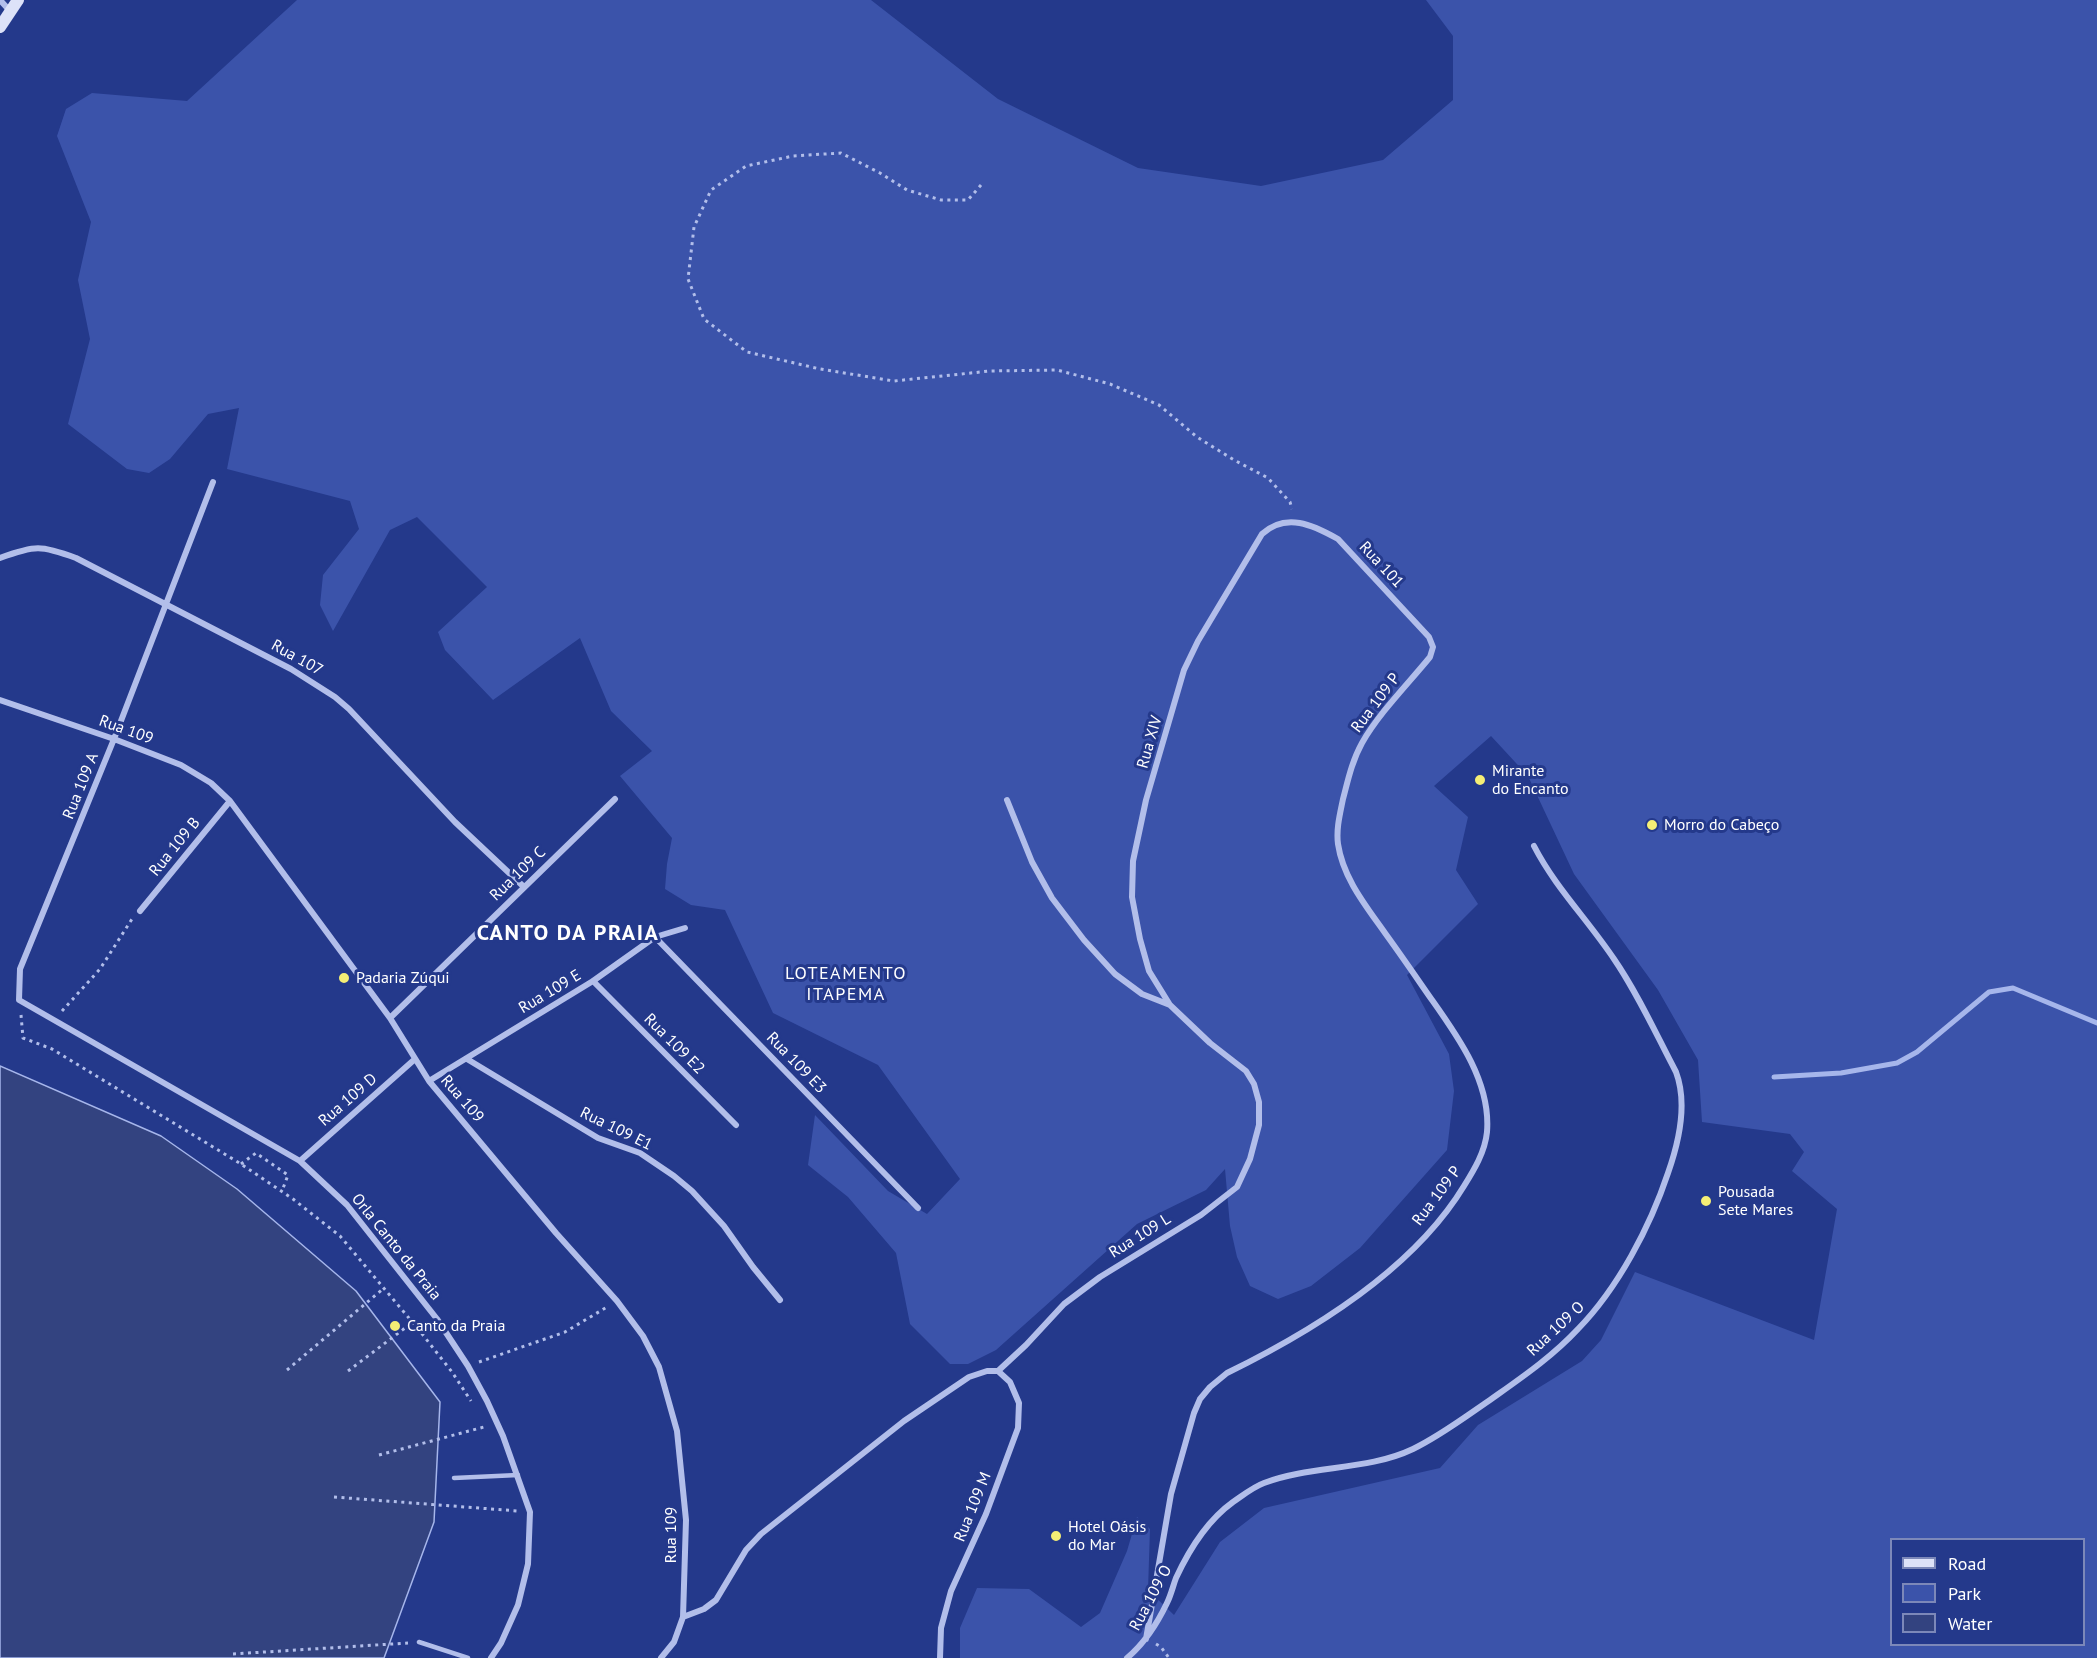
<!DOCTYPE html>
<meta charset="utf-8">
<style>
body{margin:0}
#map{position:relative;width:2097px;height:1658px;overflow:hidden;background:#24398b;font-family:"PT Sans",sans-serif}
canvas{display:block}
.legend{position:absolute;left:1890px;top:1538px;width:195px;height:108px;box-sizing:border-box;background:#24398b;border:2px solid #7c88b9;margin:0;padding:8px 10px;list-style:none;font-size:18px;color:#fff}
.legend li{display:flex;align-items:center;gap:12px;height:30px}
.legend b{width:30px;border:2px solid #7c88b9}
</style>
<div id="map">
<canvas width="2097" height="1658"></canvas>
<ul class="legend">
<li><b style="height:8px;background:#dde2f8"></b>Road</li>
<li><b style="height:16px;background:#3b53aa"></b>Park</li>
<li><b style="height:16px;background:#334380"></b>Water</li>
</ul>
</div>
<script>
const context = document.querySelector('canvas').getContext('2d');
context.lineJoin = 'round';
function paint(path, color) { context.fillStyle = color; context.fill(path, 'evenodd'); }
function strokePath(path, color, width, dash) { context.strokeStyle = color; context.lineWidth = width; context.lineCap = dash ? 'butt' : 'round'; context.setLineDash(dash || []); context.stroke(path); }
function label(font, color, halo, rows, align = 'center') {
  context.font = font + ' "PT Sans",sans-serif'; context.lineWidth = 6; context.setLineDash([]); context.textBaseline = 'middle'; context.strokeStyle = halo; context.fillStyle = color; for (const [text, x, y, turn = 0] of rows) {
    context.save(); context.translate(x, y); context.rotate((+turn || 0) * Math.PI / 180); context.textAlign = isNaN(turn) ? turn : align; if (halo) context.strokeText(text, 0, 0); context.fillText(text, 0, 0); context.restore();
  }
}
paint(new Path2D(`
 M297 0H871L998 99 1138 168 1261 186 1383 160 1453 100V36L1426 0H2097V1658H960V1628L977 1588 1029 1589 1081 1627 1100 1613 1127 1551 1137 1517 1150 1529 1148 1590 1174 1615 1220 1542 1264 1508 1440 1468 1478 1425 1582 1361 1601 1340 1635 1272 1814 1340 1837 1209 1792 1171 1804 1152 1790 1134 1702 1122 1698 1060 1658 990 1574 874 1528 776 1491 736 1434 786 1468 817 1456 870 1478 904 1407 975 1449 1054 1454 1091 1447 1150 1360 1248 1311 1286 1278 1299 1250 1286 1237 1257 1230 1226 1225 1169 1206 1190 1137 1224 996 1350 968 1364H950L910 1324 896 1253 848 1197 808 1165 815 1115 888 1191 927 1214 960 1179 878 1065 773 1013 725 910 691 905 665 889 667 864 672 838 620 776 652 751 611 711 580 638 493 700 445 650 438 632 487 587 417 517 390 530 333 631 320 605 323 575 359 529 350 501 227 469 239 408 208 414 170 459 149 473 127 469 68 424 90 339 78 280 91 222 57 136 66 109 92 93 187 101ZM1892 1540H2084V1644H1892Z`), '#3b53aa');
const water = new Path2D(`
 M0 1066 161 1136 237 1189 356 1291 440 1402 434 1522 384 1658H0Z`);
paint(water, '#334380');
strokePath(water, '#a6b6eb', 1.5);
strokePath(new Path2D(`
 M1774 1077 1841 1073 1897 1063 1917 1052 1989 992 2013 988 2097 1023`), '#a6b6eb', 5);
strokePath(new Path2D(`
 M981 185 968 200H941L907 190 880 173 841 153 793 156 746 166 711 190 694 227 688 279 704 319 747 352 820 369 894 381 990 371 1057 370 1110 384 1159 405 1197 437 1234 460 1268 478 1290 502 1292 509
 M62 1011 100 969 132 919
 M21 1015 23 1038 52 1049 241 1164 293 1199 340 1236 419 1330 452 1372 471 1401
 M241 1164 256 1153 288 1175 282 1191
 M479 1362 565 1332 607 1307
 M287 1370 384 1288
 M348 1371 413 1322
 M379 1455 484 1427
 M334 1497 518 1511
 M1156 1644 1161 1647 1169 1658
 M233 1654 408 1643`), '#b2beea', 3, [3, 4.5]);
strokePath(new Path2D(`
 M454 1478 518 1475
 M419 1642 468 1658`), '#b2beea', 4.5);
strokePath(new Path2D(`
 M0 0 10 11
 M213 482 114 739 20 969 19 1000 300 1161 347 1205 437 1319 468 1366 487 1401 503 1436 530 1512 528 1564 518 1605 501 1643 491 1658
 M0 558C35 545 41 545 76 558L291 669 335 697 349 709 455 822 524 887
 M0 700 114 739 181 765 211 783 230 801 390 1018 429 1081 556 1233 617 1301 643 1336 659 1367 677 1431 686 1520 683 1617 674 1642 661 1658
 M140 911 230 801
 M655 937 918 1208
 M593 981 736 1125
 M390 1018 615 799
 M467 1059 598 1138 640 1153 674 1176 692 1191 724 1226 753 1267 780 1300
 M429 1081 593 981 655 937 685 928
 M300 1161 415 1059
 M683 1617 704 1609 716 1600 746 1550 761 1534 904 1421 969 1377 987 1371H998L1026 1345 1064 1304 1100 1277 1201 1215 1237 1187 1250 1159 1259 1125V1102L1254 1084 1246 1071 1210 1043 1170 1005 1142 994 1115 974 1084 940 1052 898 1032 862 1007 800
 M1146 1639 1171 1494 1194 1413 1200 1399 1210 1387 1227 1373C1313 1331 1413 1270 1464 1186 1474 1170 1485 1152 1487 1132 1491 1083 1459 1038 1432 1000 1416 977 1401 955 1385 933 1366 906 1343 878 1338 844 1336 829 1340 814 1343 799 1348 780 1352 761 1362 743 1379 713 1408 684 1430 657L1433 647 1429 637 1338 539C1313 525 1286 512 1262 534L1198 641 1184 670 1146 800 1133 861 1132 897 1140 939 1149 971 1170 1005
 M940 1658 941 1628 951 1591 986 1514 1018 1428 1019 1403 1010 1382 998 1371
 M1127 1658C1145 1643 1157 1624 1167 1603 1171 1595 1173 1586 1176 1578 1189 1550 1208 1520 1233 1502 1242 1496 1253 1487 1264 1483 1311 1465 1367 1471 1413 1449 1440 1436 1465 1417 1490 1400 1521 1378 1552 1357 1578 1329 1618 1288 1650 1227 1668 1173 1679 1142 1688 1104 1676 1072 1656 1034 1638 994 1614 959 1588 920 1555 887 1534 846`), '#b2beea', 6);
strokePath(new Path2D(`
 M0 27 18 0`), '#dde2f8', 12);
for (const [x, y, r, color] of [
 [1480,780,6,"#f5ee75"],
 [1652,825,6,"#f5ee75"],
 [344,978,6,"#f5ee75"],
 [1706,1201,6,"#f5ee75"],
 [395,1326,6,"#f5ee75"],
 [1056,1536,6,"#f5ee75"]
]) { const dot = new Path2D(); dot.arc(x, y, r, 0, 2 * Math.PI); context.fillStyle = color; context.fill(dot); strokePath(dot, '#24398b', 2); }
label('16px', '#fff', '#24398b', [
 ["Rua 101",1381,565,47],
 ["Rua 107",297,658,29],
 ["Rua 109 P",1376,703,-53],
 ["Rua 109",126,730,20],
 ["Rua XIV",1150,742,-74],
 ["Rua 109 A",81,786,-68],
 ["Rua 109 B",175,847,-51],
 ["Rua 109 C",518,874,-44],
 ["Rua 109 E",550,992,-31],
 ["Rua 109 E2",674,1044,45],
 ["Rua 109 E3",796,1063,46],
 ["Rua 109",462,1099,49],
 ["Rua 109 D",348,1100,-41],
 ["Rua 109 E1",616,1129,26],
 ["Rua 109 P",1437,1196,-53],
 ["Rua 109 L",1140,1236,-32],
 ["Orla Canto da Praia",396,1247,51],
 ["Rua 109 O",1556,1329,-43],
 ["Rua 109 M",973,1507,-68],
 ["Rua 109",671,1535,-90],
 ["Rua 109 O",1151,1598,-62]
]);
label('16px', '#fff', '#24398b', [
 ["Mirante",1492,771],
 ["do Encanto",1492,789],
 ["Morro do Cabeço",1664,825],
 ["Padaria Zúqui",356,978],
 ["Pousada",1718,1192],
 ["Sete Mares",1718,1210],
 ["Canto da Praia",407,1326],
 ["Hotel Oásis",1068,1527],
 ["do Mar",1068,1545]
], 'left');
context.letterSpacing = '1.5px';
label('18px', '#fff', '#24398b', [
 ["LOTEAMENTO",846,974],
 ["ITAPEMA",846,995]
]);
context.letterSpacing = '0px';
context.letterSpacing = '1.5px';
label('bold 22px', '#fff', '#24398b', [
 ["CANTO DA PRAIA",568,934]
]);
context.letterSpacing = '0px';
</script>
